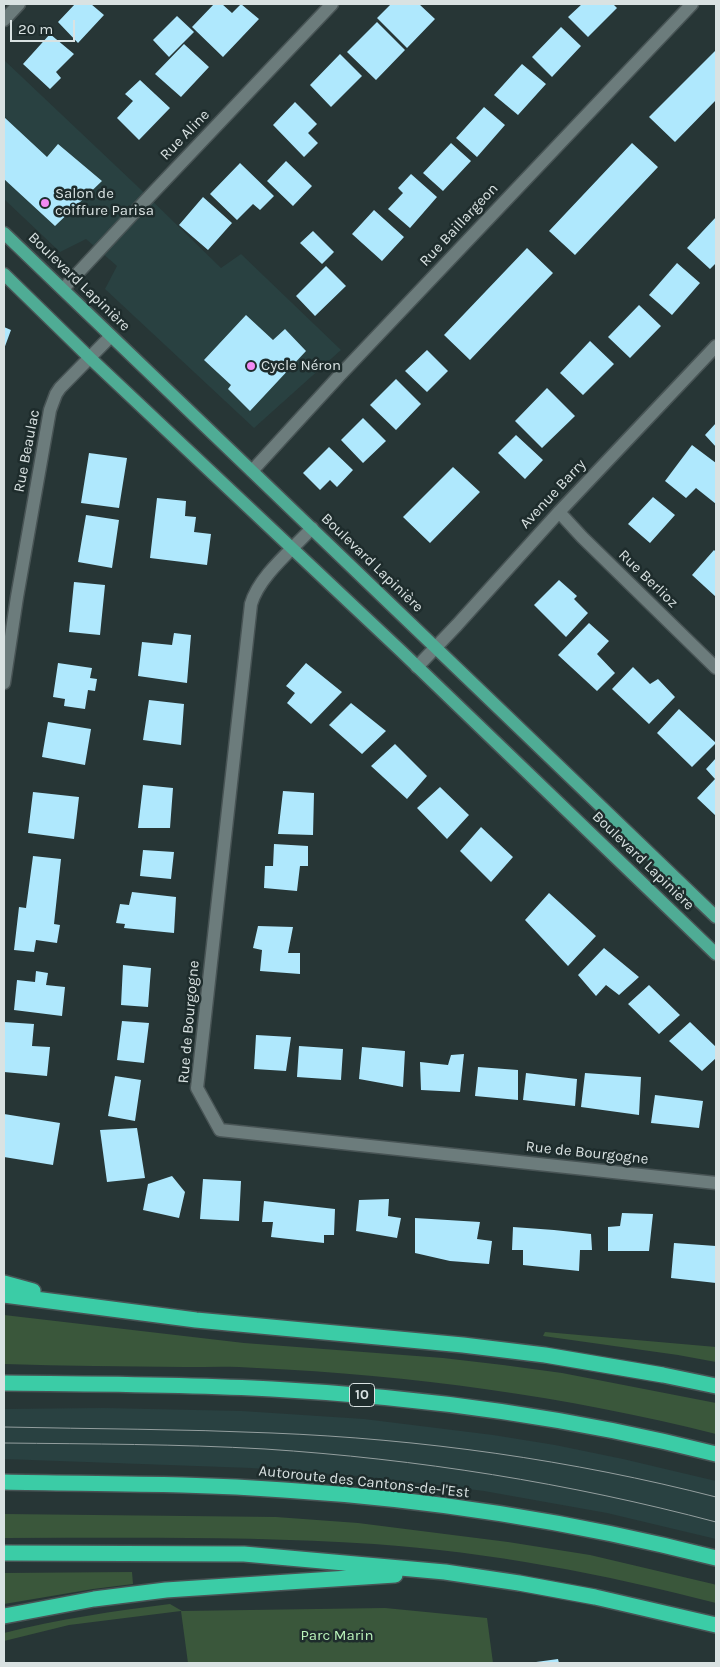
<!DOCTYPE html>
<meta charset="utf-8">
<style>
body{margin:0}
#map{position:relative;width:720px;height:1667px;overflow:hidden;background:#273636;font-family:Karla,sans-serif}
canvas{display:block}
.frame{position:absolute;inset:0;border:5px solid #d9e2e2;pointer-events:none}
.scale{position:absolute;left:10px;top:20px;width:65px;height:22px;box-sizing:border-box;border:2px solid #d9e2e2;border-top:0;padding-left:6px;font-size:15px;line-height:18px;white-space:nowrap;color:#d9e2e2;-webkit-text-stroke:4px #1e2c2c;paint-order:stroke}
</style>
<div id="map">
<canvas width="720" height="1667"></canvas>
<div class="frame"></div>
<div class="scale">20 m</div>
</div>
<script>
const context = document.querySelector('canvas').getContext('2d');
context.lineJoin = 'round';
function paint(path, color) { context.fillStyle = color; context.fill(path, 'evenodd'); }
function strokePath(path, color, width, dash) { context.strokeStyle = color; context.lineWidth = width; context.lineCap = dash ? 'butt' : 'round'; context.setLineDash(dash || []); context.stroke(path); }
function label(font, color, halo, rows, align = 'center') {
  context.font = font + ' Karla,sans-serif'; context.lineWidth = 5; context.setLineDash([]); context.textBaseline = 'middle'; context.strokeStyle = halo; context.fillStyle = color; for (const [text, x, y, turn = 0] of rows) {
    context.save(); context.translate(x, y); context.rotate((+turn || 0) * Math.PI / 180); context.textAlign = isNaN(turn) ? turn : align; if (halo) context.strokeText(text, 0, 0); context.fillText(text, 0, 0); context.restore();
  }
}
paint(new Path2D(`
 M4 60 136 185 221 268 241 254 341 350 254 428 105 289 117 266 86 239 60 252 4 199Z
 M104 1408 242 1411 364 1419 493 1435 555 1445 623 1459 716 1481V1539L607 1513 484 1491 429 1484 358 1476 251 1468 4 1459V1409Z`), '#294141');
paint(new Path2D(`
 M4 1315 244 1343 443 1358 503 1365 562 1373 716 1403V1434C566 1396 411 1375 257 1368 233 1366 209 1367 185 1367 125 1366 64 1366 4 1364Z
 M545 1332 716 1347V1362L678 1355 543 1336Z
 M4 1514 276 1517 358 1523 508 1542 590 1555 713 1584 716 1585V1603C604 1574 490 1552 374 1544 251 1536 127 1538 4 1538Z
 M132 1572 133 1584 93 1589 4 1604V1573Z
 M170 1604 182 1611 385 1608 487 1618 493 1663H188L181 1611 69 1625 4 1641V1633C59 1619 114 1611 170 1604Z`), '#3a573b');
paint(new Path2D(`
 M75 4H91L104 15 78 43 58 22Z
 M214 4H222L232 13 241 4 259 19 223 57 192 27Z
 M391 4H419L435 19 407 48 377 18Z
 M582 4H613L617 8 588 37 568 17Z
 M177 16 194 32 169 57 153 40Z
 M377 22 405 50 376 80 347 52Z
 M561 27 581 46 552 77 532 57Z
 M50 34 74 54 56 72 61 78 50 89 23 64Z
 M184 44 209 67 181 97 155 74Z
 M716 50V100L675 142 649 117Z
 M340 54 362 76 331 107 310 85Z
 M522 64 546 84 518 115 494 95Z
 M140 80 170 108 139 140 117 118 133 101 125 94Z
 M295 102 317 124 308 133 318 143 304 157 273 125Z
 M484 107 505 125 477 157 456 138Z
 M4 117 47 157 58 144 102 181 55 226 4 179Z
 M451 143 471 161 443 191 423 173Z
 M632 143 658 167 575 255 549 231Z
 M286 161 312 186 293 206 267 181Z
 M240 163 274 196 260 210 253 204 237 220 210 194Z
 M411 174 437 197 410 228 388 209 403 193 398 188Z
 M203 197 232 223 208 250 179 225Z
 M374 210 404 237 382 261 352 234Z
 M716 217V263L710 269 687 248Z
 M313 231 334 252 322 264 300 243Z
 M527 248 553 273 470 360 444 335Z
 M677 263 700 283 672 315 649 295Z
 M326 266 346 286 315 316 296 296Z
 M639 305 661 326 630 358 608 337Z
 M246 315 273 340 285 329 306 351 250 411 228 389 231 385 204 360Z
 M4 327 11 330 4 349Z
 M590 341 614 364 583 395 560 373Z
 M427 350 448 371 427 392 405 371Z
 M396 379 421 404 396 430 370 405Z
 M547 388 575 416 542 448 515 421Z
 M363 418 386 441 363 463 341 440Z
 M716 423V447L705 435Z
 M516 435 543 460 525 479 498 453Z
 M692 445 716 463V504L696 488 686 498 665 481Z
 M329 447 353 470 337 487 330 480 320 490 303 473Z
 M89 453 127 458 119 508 81 503Z
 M453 467 480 492 430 543 403 517Z
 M653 497 675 515 650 543 628 524Z
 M157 498 186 501 185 516 196 517 194 532 211 534 207 565 150 558Z
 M86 515 119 520 112 568 78 562Z
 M714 550 716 552V597L692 575Z
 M559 580 577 596 574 599 588 613 566 637 534 605Z
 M74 582 105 585 100 635 69 632Z
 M589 623 609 641 597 654 615 673 597 691 558 655Z
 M174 633 191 635 187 683 138 676 142 642 172 645Z
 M58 663 92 668 90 678 97 679 95 691 88 690 85 709 64 706 65 699 53 697Z
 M306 663 342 692 311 724 287 703 295 693 286 686Z
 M633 667 650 684 658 679 675 697 649 724 612 689Z
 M149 700 184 704 181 745 143 740Z
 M351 703 386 731 362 754 329 725Z
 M679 709 716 743 692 767 657 733Z
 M48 722 91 729 85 765 42 757Z
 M395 744 427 776 407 799 371 766Z
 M716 758V816L697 798 715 779 706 769Z
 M143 785 173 788 170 828H138Z
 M440 787 469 815 447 839 417 808Z
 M283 791 314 793 313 835 278 834Z
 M33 792 79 797 74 839 28 833Z
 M481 827 513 857 491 882 460 851Z
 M274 844 308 846V866H300L297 891 264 888 265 866H273Z
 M143 850 174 852 171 879 140 876Z
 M33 856 61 859 54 924 60 925 57 943 36 940 34 952 14 950 19 907 26 908Z
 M132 892 176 897 174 933 124 928 125 924 116 923 120 904 129 905Z
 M549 893 596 936 568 966 525 920Z
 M258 926 293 927 288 953H300V974L260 971 262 950 253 948Z
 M604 948 639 977 619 995 606 985 596 996 578 975Z
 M123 965 151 968 148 1007 121 1005Z
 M36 971 48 973 46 985 65 987 62 1016 14 1010 17 980 35 982Z
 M649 985 680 1015 659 1034 628 1004Z
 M122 1021 149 1023 144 1063 117 1060Z
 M4 1022 34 1024 32 1046 50 1047 47 1076 4 1072Z
 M690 1022 716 1047V1058L702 1071 669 1041Z
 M256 1035 291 1037 286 1071 254 1069Z
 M299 1046 343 1049 341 1080 297 1077Z
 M362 1047 405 1051 403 1087 359 1079Z
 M464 1054 460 1092 421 1090 420 1062 448 1065 451 1055Z
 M478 1067 518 1070V1100L475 1096Z
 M526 1073 577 1079 575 1106 523 1100Z
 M585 1073 641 1077 639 1115 581 1107Z
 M115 1076 141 1080 135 1121 108 1116Z
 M655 1095 703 1101 699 1128 651 1123Z
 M4 1114 60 1123 53 1165 4 1157Z
 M137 1128 145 1178 107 1182 100 1130Z
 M172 1176 185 1192 179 1218 143 1210 148 1184Z
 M203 1179 241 1181 239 1221 200 1219Z
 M389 1199 388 1216 401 1218 397 1238 356 1231 359 1200Z
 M264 1201 335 1209 334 1235H324V1243L271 1237 273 1222H262Z
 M622 1213 653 1214 649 1251H608V1227L620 1226Z
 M415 1218 480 1222 477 1239 492 1241 489 1264 450 1261 415 1253Z
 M513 1227 554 1230 591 1234 592 1250H580L579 1271 523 1265V1250H512Z
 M674 1243 716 1246V1283L671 1278Z
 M558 1659 559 1663H536V1662Z`), '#afe8fd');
const minor = new Path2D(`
 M4 20 19 4
 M63 289 146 200 332 4
 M252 471 340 375 692 4
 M559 512 582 537 716 668
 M312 528C292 550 259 576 251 604L197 1088 220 1130 716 1183
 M417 667 457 625 559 512 716 346
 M4 683 17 597 50 410 56 394 60 388 111 336`);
const major = new Path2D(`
 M4 233 716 917
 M4 274 90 358 401 651 716 954`);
const highway = new Path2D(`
 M4 1283 33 1291
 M4 1295 196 1320 463 1345 545 1355 663 1375 716 1386
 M4 1383C93 1384 183 1384 272 1389 421 1397 571 1417 716 1454
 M4 1482C97 1484 191 1483 284 1490 429 1499 575 1522 716 1558
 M4 1553 244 1554 445 1572 519 1583 595 1597 716 1625
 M4 1616 94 1599 166 1590 395 1575`);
strokePath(minor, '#485455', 15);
strokePath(major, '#485455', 15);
strokePath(highway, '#485455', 18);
strokePath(minor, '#6c7c7c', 12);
strokePath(major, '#4fac95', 12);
strokePath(highway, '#3bcca6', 15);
strokePath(new Path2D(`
 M4 1427C93 1429 183 1429 272 1433 421 1439 572 1460 716 1497
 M4 1443C91 1444 178 1444 265 1449 417 1459 569 1483 716 1522`), '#939e9e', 1);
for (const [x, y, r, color] of [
 [45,203,5,"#f18af4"],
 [251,366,5,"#f18af4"]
]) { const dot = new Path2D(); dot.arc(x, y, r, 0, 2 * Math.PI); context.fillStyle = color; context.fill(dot); strokePath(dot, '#1e2c2c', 2); }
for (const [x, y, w] of [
 [362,1395,25]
]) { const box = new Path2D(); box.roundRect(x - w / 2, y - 11.5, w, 23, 4); context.fillStyle = '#1e2c2c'; context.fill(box); strokePath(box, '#d9e2e2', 1); }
label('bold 14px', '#d9e2e2', null, [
 ["10",362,1395]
]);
label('15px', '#d9e2e2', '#1e2c2c', [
 ["Rue Aline",185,135,-46],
 ["Rue Baillargeon",459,225,-47],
 ["Boulevard Lapinière",79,282,44],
 ["Rue Beaulac",27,451,-79],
 ["Avenue Barry",553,494,-47],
 ["Boulevard Lapinière",372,563,44],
 ["Rue Berlioz",648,579,44],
 ["Boulevard Lapinière",643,861,44],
 ["Rue de Bourgogne",189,1022,-85],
 ["Rue de Bourgogne",587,1153,6],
 ["Autoroute des Cantons-de-l'Est",364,1482,6]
]);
label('15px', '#d9e2e2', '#1e2c2c', [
 ["Salon de",55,194],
 ["coiffure Parisa",55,211],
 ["Cycle Néron",261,366]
], 'left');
label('15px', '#b9f2ba', '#1e2c2c', [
 ["Parc Marin",337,1636]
]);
</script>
